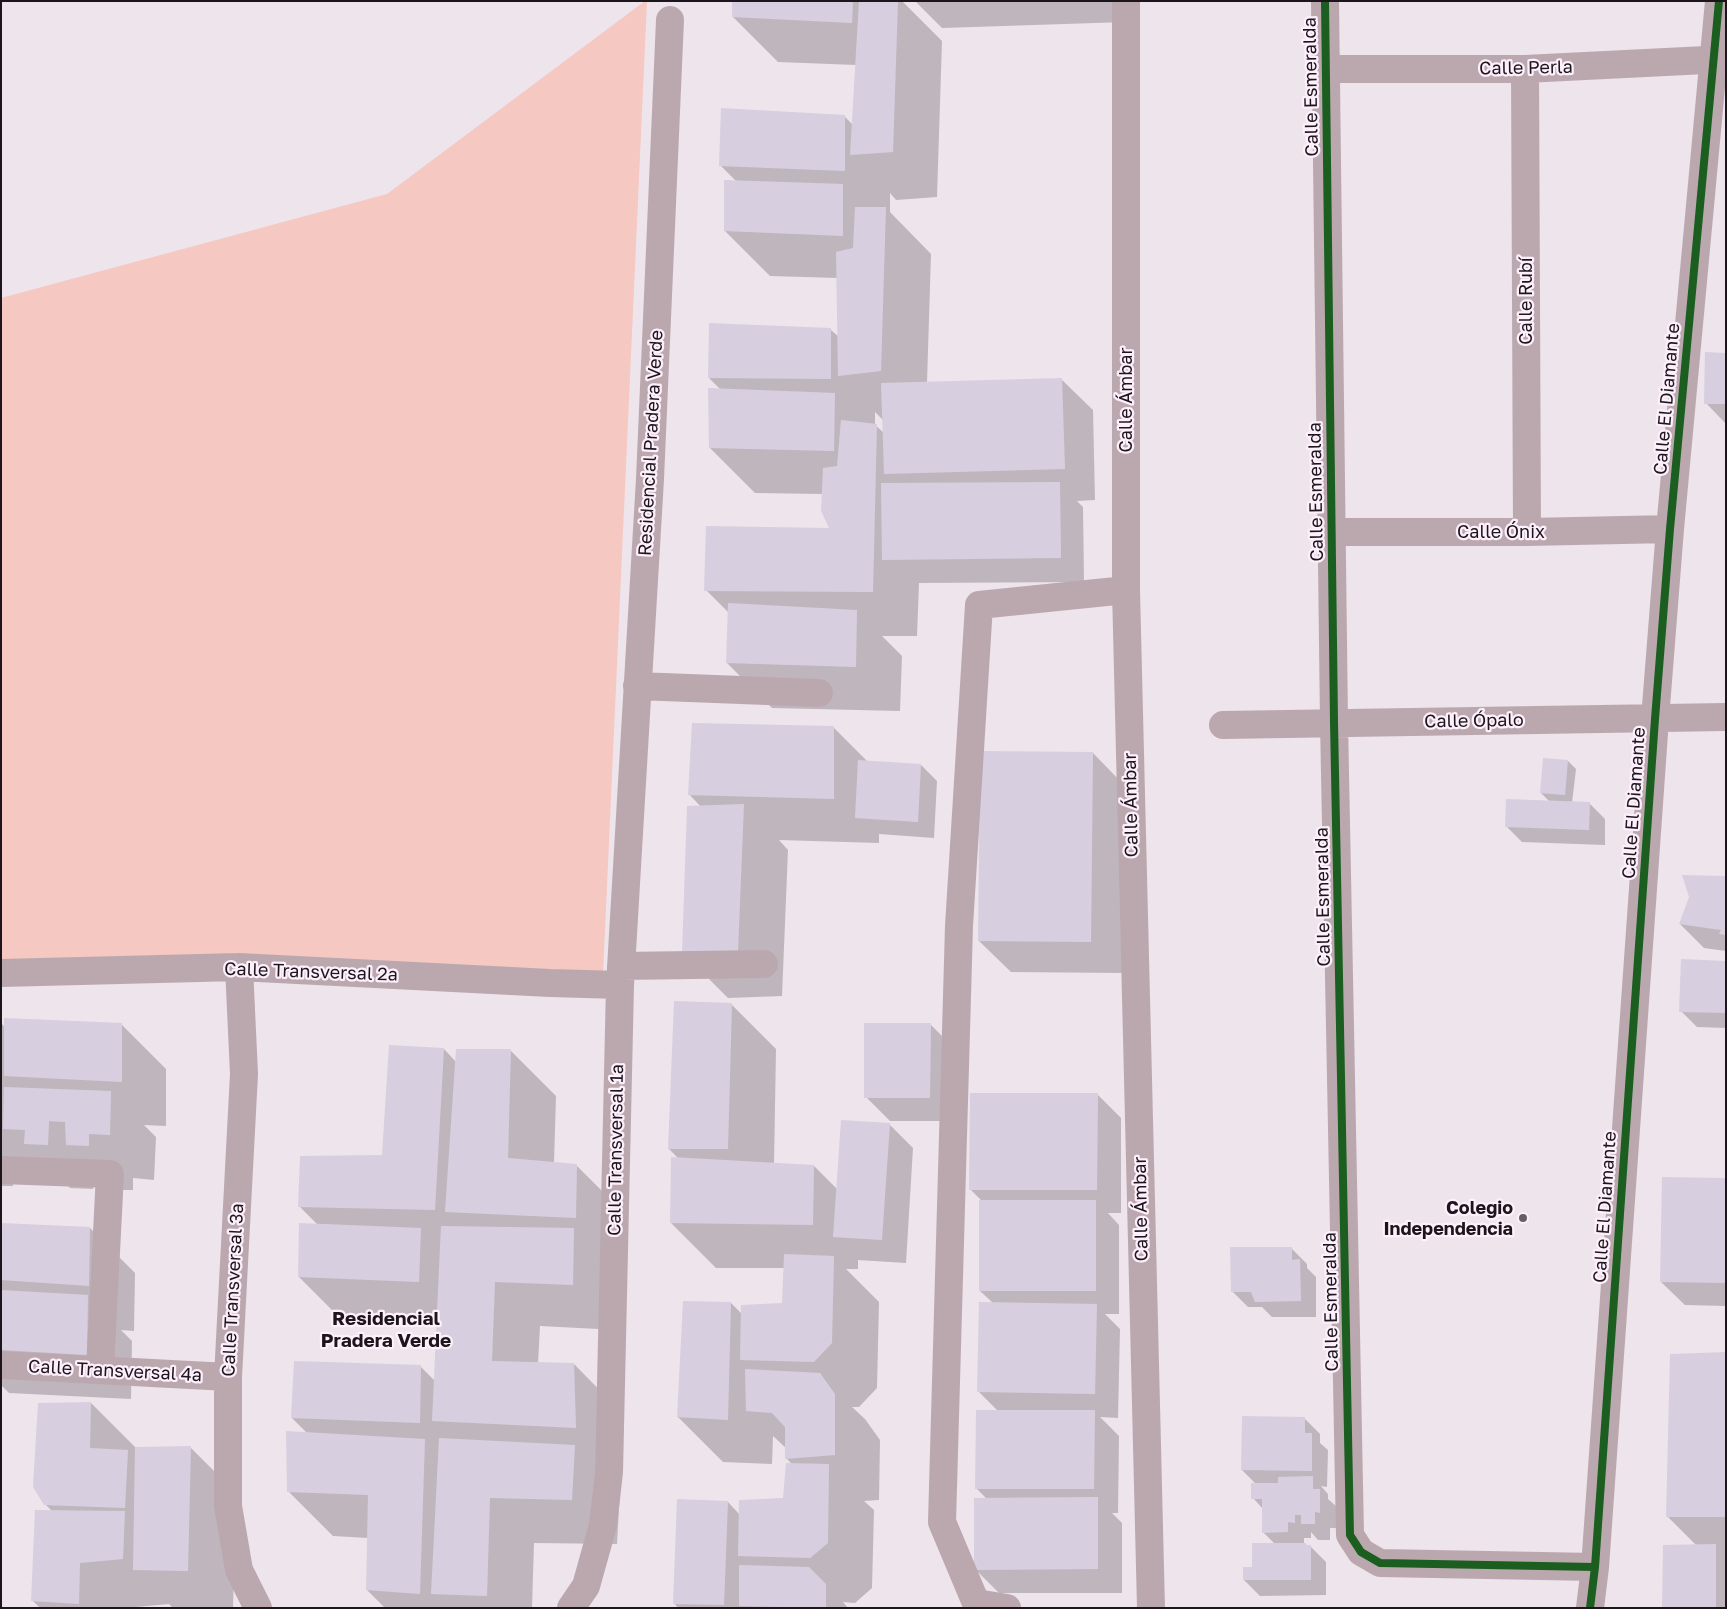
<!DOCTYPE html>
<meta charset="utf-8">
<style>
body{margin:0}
#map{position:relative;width:1727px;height:1609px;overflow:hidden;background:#eee4ec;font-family:"Golos Text",sans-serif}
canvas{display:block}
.frame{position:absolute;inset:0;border:2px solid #1c161c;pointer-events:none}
</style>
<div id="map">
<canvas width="1727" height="1609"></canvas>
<div class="frame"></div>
</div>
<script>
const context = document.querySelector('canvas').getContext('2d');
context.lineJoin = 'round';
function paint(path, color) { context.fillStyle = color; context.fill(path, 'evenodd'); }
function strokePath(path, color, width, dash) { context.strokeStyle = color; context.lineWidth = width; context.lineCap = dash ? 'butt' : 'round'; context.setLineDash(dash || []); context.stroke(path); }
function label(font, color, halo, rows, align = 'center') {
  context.font = font + ' "Golos Text",sans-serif'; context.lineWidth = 4.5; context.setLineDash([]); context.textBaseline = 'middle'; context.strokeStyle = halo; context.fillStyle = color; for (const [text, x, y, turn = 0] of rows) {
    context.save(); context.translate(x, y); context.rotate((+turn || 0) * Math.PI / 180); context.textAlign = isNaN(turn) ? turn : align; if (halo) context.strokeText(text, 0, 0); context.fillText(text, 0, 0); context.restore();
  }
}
paint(new Path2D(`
 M645 1H647L603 974 1 964V298L387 194Z`), '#f5c8c2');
paint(new Path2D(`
 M733 1H902L942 41 937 197 896 200 890 193V212L931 254 927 383 1061 379 1093 410 1095 500 1077 501 1083 507 1084 582 919 583 917 636H882L902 656 900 711 772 708 727 663 729 613 706 590 831 530 823 494 755 493 710 448 721 390 709 378 831 330 839 337 838 278 770 276 725 231 737 182 721 166 845 117 853 125 856 65 778 62 733 17ZM875 412 883 420V432L875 425Z
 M915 1H1125L1126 22 942 28Z
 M1726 354V424L1706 403Z
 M834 728 868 762 921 765 937 781 934 838 879 834V843L779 840 788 850 782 996 728 998 683 953 701 807 689 794Z
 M1093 753 1124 785 1122 973 1011 972 979 941Z
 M1544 759 1568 761 1576 769 1572 803H1589L1605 819V845L1522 842 1506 826 1550 802 1541 793Z
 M1726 878V951L1704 948 1680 924Z
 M1726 963V1028L1697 1027 1681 1011Z
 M731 1004 776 1049 774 1164 814 1166 838 1190 889 1124 913 1148 906 1263 858 1260V1269H846L879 1302 877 1388 859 1407H852L865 1419 880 1440 879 1500 864 1501 874 1510 872 1588 855 1603 843 1602 848 1608H678L674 1603 728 1502 740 1515 784 1499 793 1465 786 1458 787 1449 773 1436 772 1464 723 1462 678 1417 731 1303 742 1314 783 1304 784 1268H716L671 1223 679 1159 669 1149Z
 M1 1023 6 1028 121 1024 166 1069V1126L144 1125 156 1137 154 1180 133 1178V1190H112L94 1172 93 1189 70 1188 56 1174 13 1176V1186H1Z
 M930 1024 954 1048V1121H890L866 1097Z
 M444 1049 456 1062 511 1051 556 1096 554 1163 576 1165 621 1210 618 1330 540 1326 538 1364H574L618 1409 620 1491 617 1544 534 1543 532 1608H385L367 1590 368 1538 333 1536 288 1491 307 1433 292 1418 421 1367 435 1381 438 1325 344 1322 299 1277 318 1225 299 1206 383 1156Z
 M1097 1094 1121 1118V1213H1108L1119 1225V1314H1105L1120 1329 1118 1418 1100 1417 1119 1436 1118 1513H1112L1122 1523V1593H999L975 1569 987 1499 976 1488 998 1411 978 1391 993 1303 980 1291 982 1201 970 1189Z
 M1726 1179V1306L1685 1305 1661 1282Z
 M1 1224 90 1228 135 1273 134 1331 121 1330 132 1341 131 1399 9 1393 1 1385Z
 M1291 1248 1307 1264V1268L1316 1277V1317H1272L1262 1307H1248L1232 1291Z
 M1726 1353V1608H1664L1697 1546 1667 1516Z
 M91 1403 136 1448H191L236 1493 233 1608H173L169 1604 125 1608H40L32 1600 52 1511 45 1504Z
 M1304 1418 1320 1434V1443L1328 1450 1327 1487 1321 1486 1328 1494V1499L1336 1506V1528H1330V1540H1318L1311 1532V1538H1304V1544L1310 1546 1326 1562V1595L1260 1596 1244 1580 1275 1544 1263 1532V1509L1253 1498 1257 1485 1242 1470Z`), '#0003');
paint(new Path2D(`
 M732 1H853L852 23 732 17Z
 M859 1H898L893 152 850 155Z
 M721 108 845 115V171L719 166Z
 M724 180 843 184V236L724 231Z
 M855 207H886L881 371 838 376 836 252 853 248Z
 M709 323 831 328V379L708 378Z
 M1705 352 1726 353V404H1704Z
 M1062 378 1065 469 884 474 881 383Z
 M708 388 835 393 834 451 709 448Z
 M841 420 877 424 873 592 704 591 706 526 829 528 821 511 823 468 837 466Z
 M1060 482 1061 558 882 560 881 483Z
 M728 603 857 610 856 667 726 663Z
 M692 723 834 726V799L688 795Z
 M980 751 1093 752 1091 942 978 941Z
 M1543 758 1568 760 1565 795 1540 793Z
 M858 760 921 764 918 822 855 818Z
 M1506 799 1590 802 1589 830 1505 827Z
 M744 804 738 952 682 953 687 806Z
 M1682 875 1726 876V935L1719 934 1721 930 1679 924 1689 897Z
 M1681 959 1726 961V1013L1679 1012Z
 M674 1001 732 1003 728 1149H668Z
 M4 1018 122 1023V1082L4 1076Z
 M864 1023H931L930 1098H864Z
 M389 1045 444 1048 435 1210 298 1207 300 1156 382 1155Z
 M456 1049H511L508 1158 577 1164 576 1218 445 1212Z
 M4 1087 111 1091 110 1135 89 1134V1146L66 1145 65 1122 49 1121 48 1145 24 1144 25 1130 3 1129Z
 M970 1093H1098L1097 1190H969Z
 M841 1120 890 1123 882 1240 833 1237Z
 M671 1157 814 1165 813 1225 670 1223Z
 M1662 1177 1726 1178V1283L1660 1282Z
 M979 1200H1096V1291H979Z
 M1 1223 90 1227 89 1286 1 1280Z
 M299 1223 421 1228 419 1282 298 1277Z
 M441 1226 574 1228 573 1285 495 1282 492 1361 574 1363 576 1428 432 1421Z
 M1230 1247H1292V1260L1300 1259 1301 1301 1255 1302 1251 1292H1231Z
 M784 1254 834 1256 832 1343 814 1362 740 1360 741 1305 782 1303Z
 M1 1290 88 1295 87 1355 1 1350Z
 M683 1301 731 1302 728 1420 677 1417Z
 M979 1302 1097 1304 1095 1394 977 1392Z
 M1726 1352V1517H1666L1670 1354Z
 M294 1361 421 1365 420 1423 291 1418Z
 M745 1369 820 1373 835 1394V1455L785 1459V1427L772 1413 746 1411Z
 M91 1402 90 1448 128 1450 125 1508 44 1505 33 1487 38 1403Z
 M976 1410H1095L1094 1489H975Z
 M1242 1416 1305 1417V1433H1312V1471L1241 1470Z
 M286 1431 425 1439 420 1594 366 1590 368 1495 287 1492Z
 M439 1438 575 1445 572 1500 490 1498 487 1596 431 1594Z
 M191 1446 188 1571 133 1570 135 1447Z
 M786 1463 829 1464 828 1543 810 1558 738 1556 739 1500 783 1498Z
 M1313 1476V1489H1320V1513L1315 1512V1524H1301V1515H1295V1523L1288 1522V1532L1262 1533V1499H1251V1483H1278V1477Z
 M1098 1497V1569L974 1570V1498Z
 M677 1499 728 1501 724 1605 673 1604Z
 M35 1510 125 1511 123 1559 80 1563 79 1604 31 1601Z
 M1252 1543H1306V1545H1311V1580H1243V1567H1252Z
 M1716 1544V1608H1662L1663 1545Z
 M739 1565 809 1567 826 1584V1608L739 1606Z`), '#d7cfdf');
strokePath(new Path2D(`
 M1126 1V590L1151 1608
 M1325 1 1334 722 1350 1535 1361 1552 1380 1563 1595 1567
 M1325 69H1525L1726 59
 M1525 69 1527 532
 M1332 532H1527L1670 529
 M637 686 819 693
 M1223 725 1726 717
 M621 966 764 964
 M239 967 244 1074 228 1377V1506L239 1570 258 1608
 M1 973 239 967 550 983 620 985
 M1 1170 110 1174 100 1369
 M1 1365 228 1377
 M571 1608 586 1586 603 1525 609 1472 620 985 650 479 670 20
 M1007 1608 976 1603 942 1522 959 926 979 605 1126 590
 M1590 1608 1595 1567 1655 719 1670 529 1719 1`), '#bba8af', 28);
strokePath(new Path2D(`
 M1325 1 1334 722 1350 1535 1361 1552 1380 1563 1595 1567
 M1590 1608 1595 1567 1655 719 1670 529 1719 1`), '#1b5e20', 8);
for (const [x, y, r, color] of [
 [1523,1218,5,"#665e65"]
]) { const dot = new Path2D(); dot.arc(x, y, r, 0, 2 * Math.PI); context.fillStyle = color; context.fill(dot); strokePath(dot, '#fdeffb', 2); }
label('18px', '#1c161c', '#fdeffb', [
 ["Calle Perla",1526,68,-1],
 ["Calle Esmeralda",1311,87,-91],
 ["Calle Rubí",1526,301,-90],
 ["Calle El Diamante",1667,399,-85],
 ["Calle Ámbar",1126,400,-90],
 ["Residencial Pradera Verde",651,443,-87],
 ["Calle Esmeralda",1316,492,-91],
 ["Calle Ónix",1501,532],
 ["Calle Ópalo",1474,721,-1],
 ["Calle El Diamante",1634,803,-86],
 ["Calle Ámbar",1131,805,-91],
 ["Calle Esmeralda",1323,897,-91],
 ["Calle Transversal 2a",311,972,2],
 ["Calle Transversal 1a",616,1150,-89],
 ["Calle El Diamante",1605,1207,-86],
 ["Calle Ámbar",1141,1209,-91],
 ["Calle Transversal 3a",233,1290,-87],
 ["Calle Esmeralda",1331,1302,-91],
 ["Calle Transversal 4a",115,1371,3]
]);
label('bold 18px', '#1c161c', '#fdeffb', [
 ["Colegio",1513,1208],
 ["Independencia",1513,1229]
], 'right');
label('bold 19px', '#1c161c', '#fdeffb', [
 ["Residencial",386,1319],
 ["Pradera Verde",386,1341]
]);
</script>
